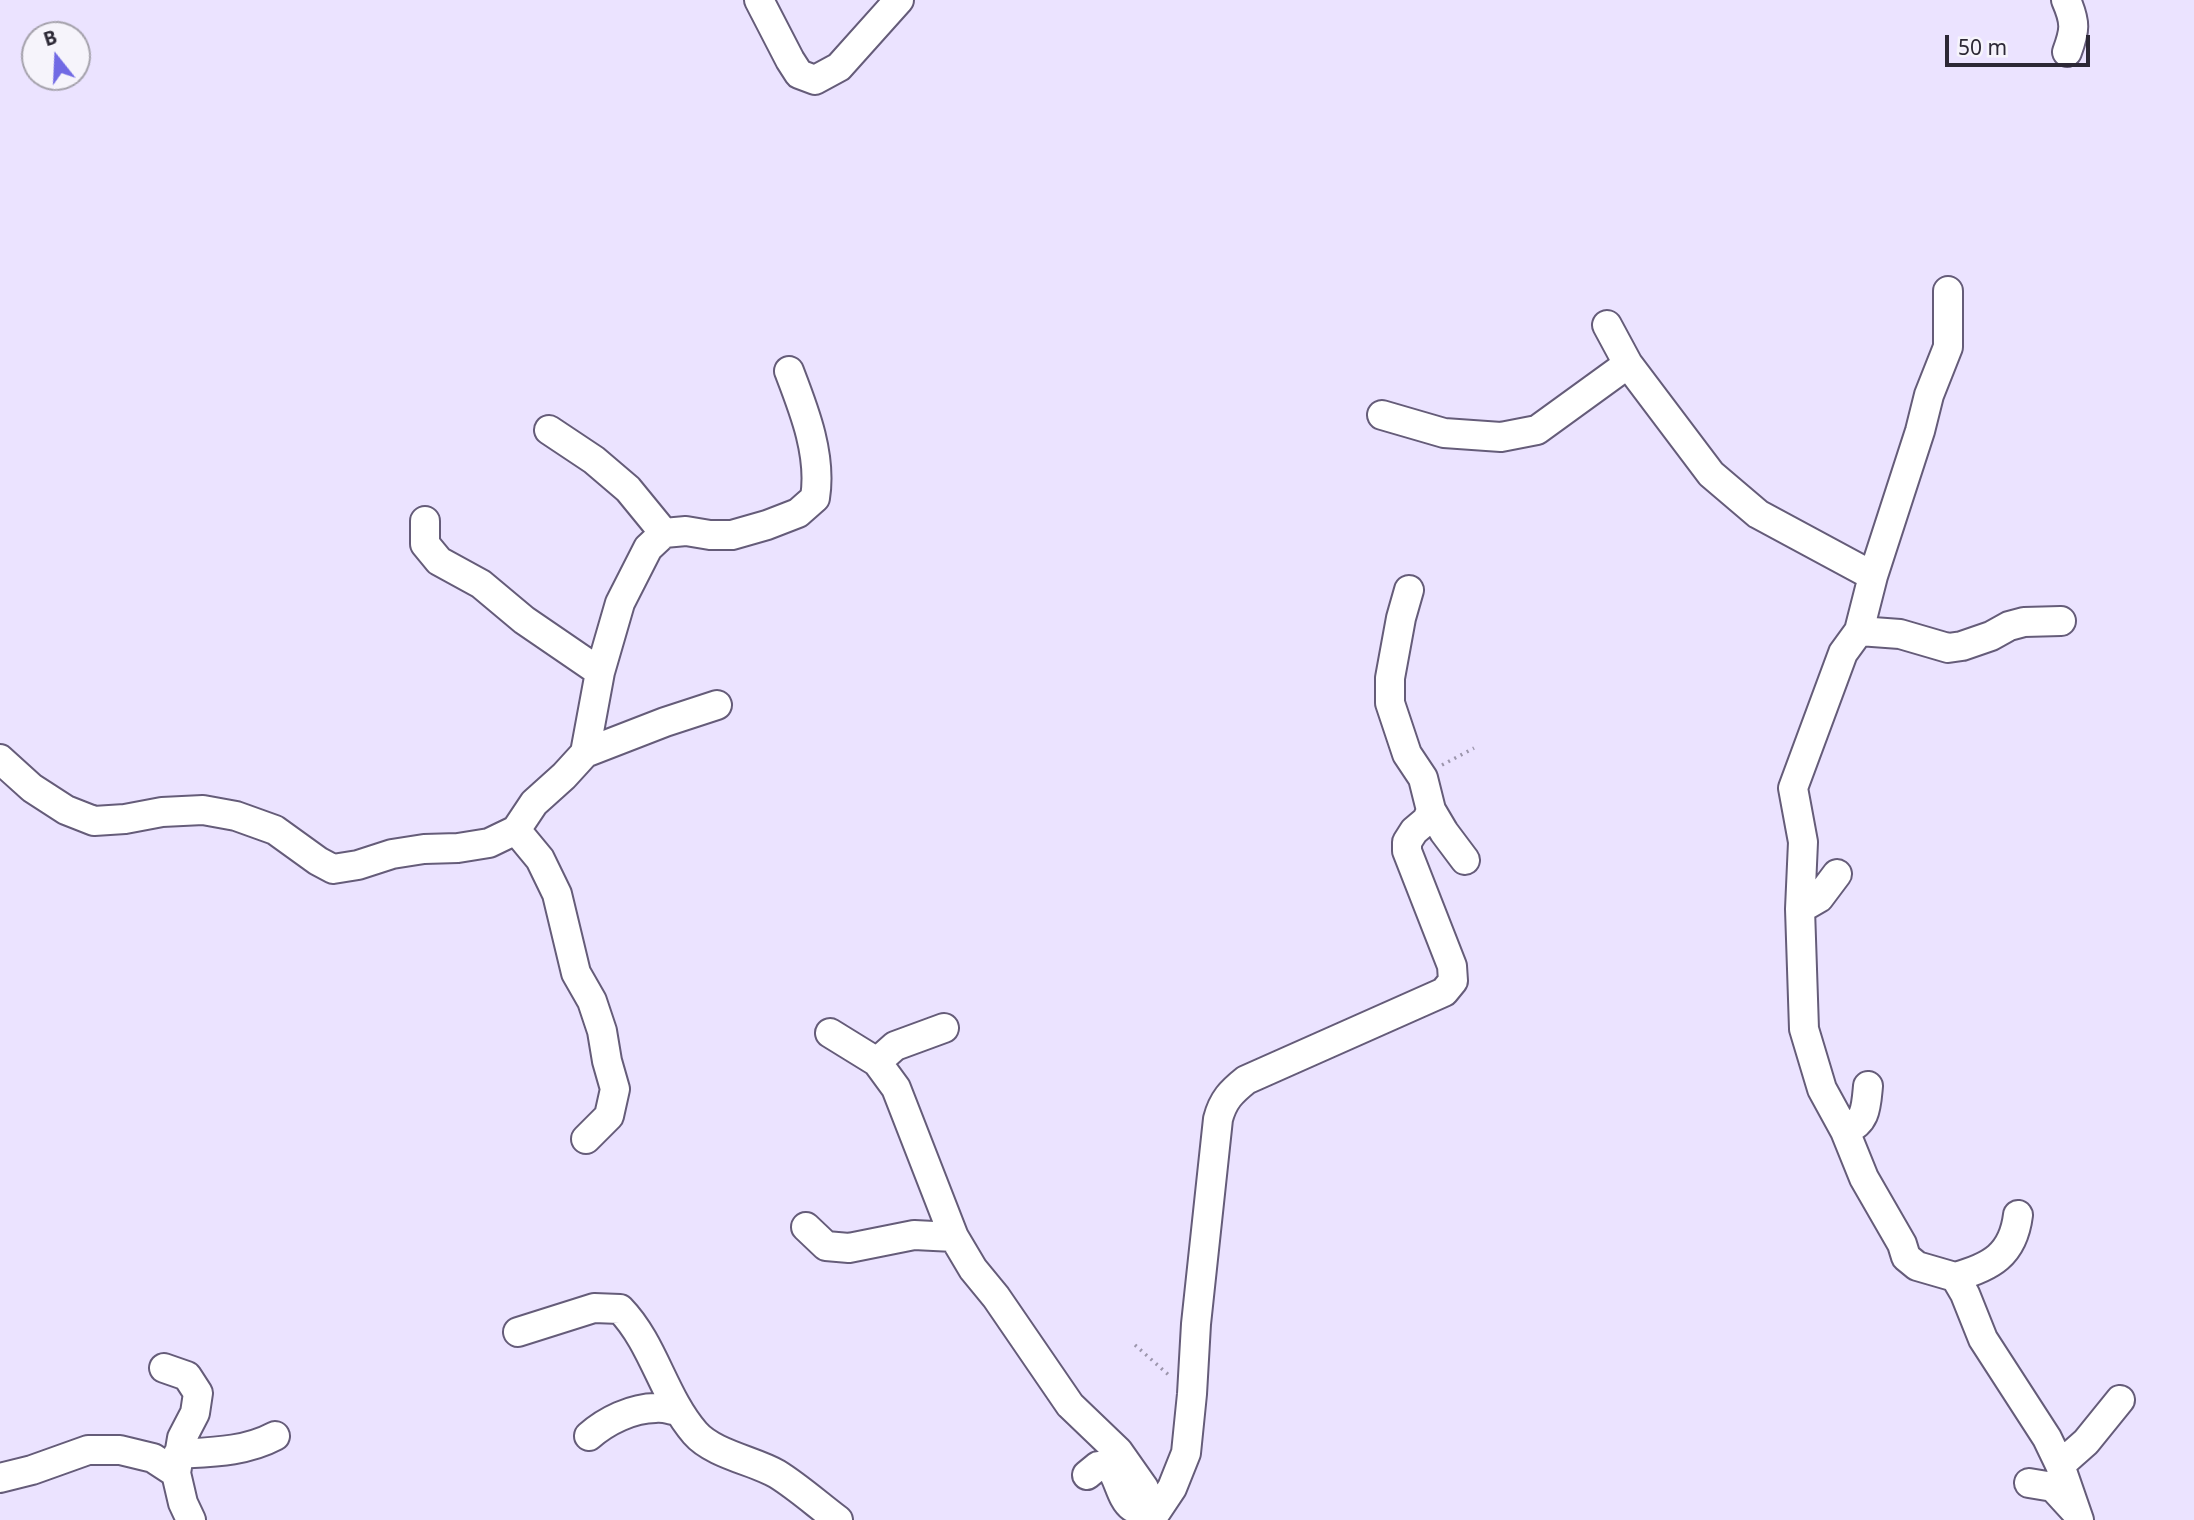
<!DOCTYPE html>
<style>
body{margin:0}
#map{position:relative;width:2194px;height:1520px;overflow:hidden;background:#ebe3ff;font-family:"Noto Sans",sans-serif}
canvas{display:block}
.north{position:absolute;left:21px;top:21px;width:70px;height:70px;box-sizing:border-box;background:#f6f4fb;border:2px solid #a5a2ac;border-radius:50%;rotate:342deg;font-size:19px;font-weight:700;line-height:28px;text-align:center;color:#2c2835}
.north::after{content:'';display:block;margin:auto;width:24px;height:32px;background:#716ae4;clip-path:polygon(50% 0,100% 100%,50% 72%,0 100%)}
.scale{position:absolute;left:1945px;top:35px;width:145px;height:32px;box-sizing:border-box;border:4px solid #2c2835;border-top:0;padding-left:9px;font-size:21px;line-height:24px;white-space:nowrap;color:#2c2835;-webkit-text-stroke:5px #f6f4fb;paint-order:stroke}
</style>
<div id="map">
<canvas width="2194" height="1520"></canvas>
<div class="north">B</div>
<div class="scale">50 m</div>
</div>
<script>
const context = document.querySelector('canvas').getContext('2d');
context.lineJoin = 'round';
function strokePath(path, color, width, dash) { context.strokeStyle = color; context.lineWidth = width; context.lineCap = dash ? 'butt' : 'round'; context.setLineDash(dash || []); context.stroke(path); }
const minor = new Path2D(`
 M759 0 790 60 799 74 815 80 839 67 899 0
 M2066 0C2076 23 2075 30 2067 52
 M1948 291V347L1929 395 1920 431 1873 576 1859 631 1843 653 1793 788 1803 842 1800 909 1804 1029 1822 1089 1845 1131 1864 1178 1902 1244 1906 1257 1917 1266 1955 1277 1965 1294 1983 1339 2047 1438 2060 1465 2079 1520
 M1607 325 1628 364 1711 474 1758 514 1873 576
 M1382 415 1444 433 1501 437 1537 430 1628 364
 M549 430 594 460 628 489 664 533
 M425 521V544L439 561 481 584 524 620 600 672
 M1859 631 1900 634 1948 648 1962 646 1991 636 2009 626 2024 622 2061 621
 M585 753 665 722 717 705
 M0 759 32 788 66 810 94 821 125 819 162 812 203 810 236 816 275 830 318 861 333 869 358 865 392 854 424 849 458 848 489 843 516 830 534 803 564 776 585 753 600 672 620 603 648 548 664 533 686 531 710 535H732L767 525 798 513 815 498C822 455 804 410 789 371
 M1431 810 1444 832 1465 860
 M516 830 540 859 557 894 576 973 592 1001 602 1031 607 1061 615 1089 609 1116 586 1139
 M1800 909 1819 898 1837 874
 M830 1033 877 1062 896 1088 954 1237 973 1269 996 1297 1070 1405 1118 1451 1144 1488 1152 1520
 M877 1062 895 1046 944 1028
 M1845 1131C1866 1122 1866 1108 1868 1086
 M806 1227 826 1246 849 1248 914 1235 954 1237
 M1955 1277C1991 1267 2013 1255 2018 1215
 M518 1332 594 1308 620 1309C654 1344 663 1396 695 1433 713 1454 755 1461 777 1474 798 1487 818 1505 838 1520
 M164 1368 187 1376 198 1393 195 1413 182 1438 176 1473 183 1503 191 1520
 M589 1436C606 1421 632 1408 656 1408 663 1407 671 1410 678 1411
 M178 1454C211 1452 245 1452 275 1436
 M2060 1465 2086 1442 2120 1400
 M1087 1475 1098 1466 1110 1467C1119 1479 1121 1499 1132 1507L1149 1505
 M0 1478 32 1470 88 1450H120L153 1458 176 1473
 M2029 1483 2053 1487 2075 1511
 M1152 1518 1172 1488 1186 1453 1192 1394 1196 1324 1218 1119C1223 1100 1231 1092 1246 1080L1444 992 1453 981 1452 966 1407 851V842L1414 831 1427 820 1431 810 1423 778 1407 754 1390 703V678L1401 618 1409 590`);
strokePath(minor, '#655c79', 32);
strokePath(new Path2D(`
 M1442 765 1474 748
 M1135 1345 1171 1377`), '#9c96ac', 3.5, [2, 5]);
strokePath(minor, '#fff', 28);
</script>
